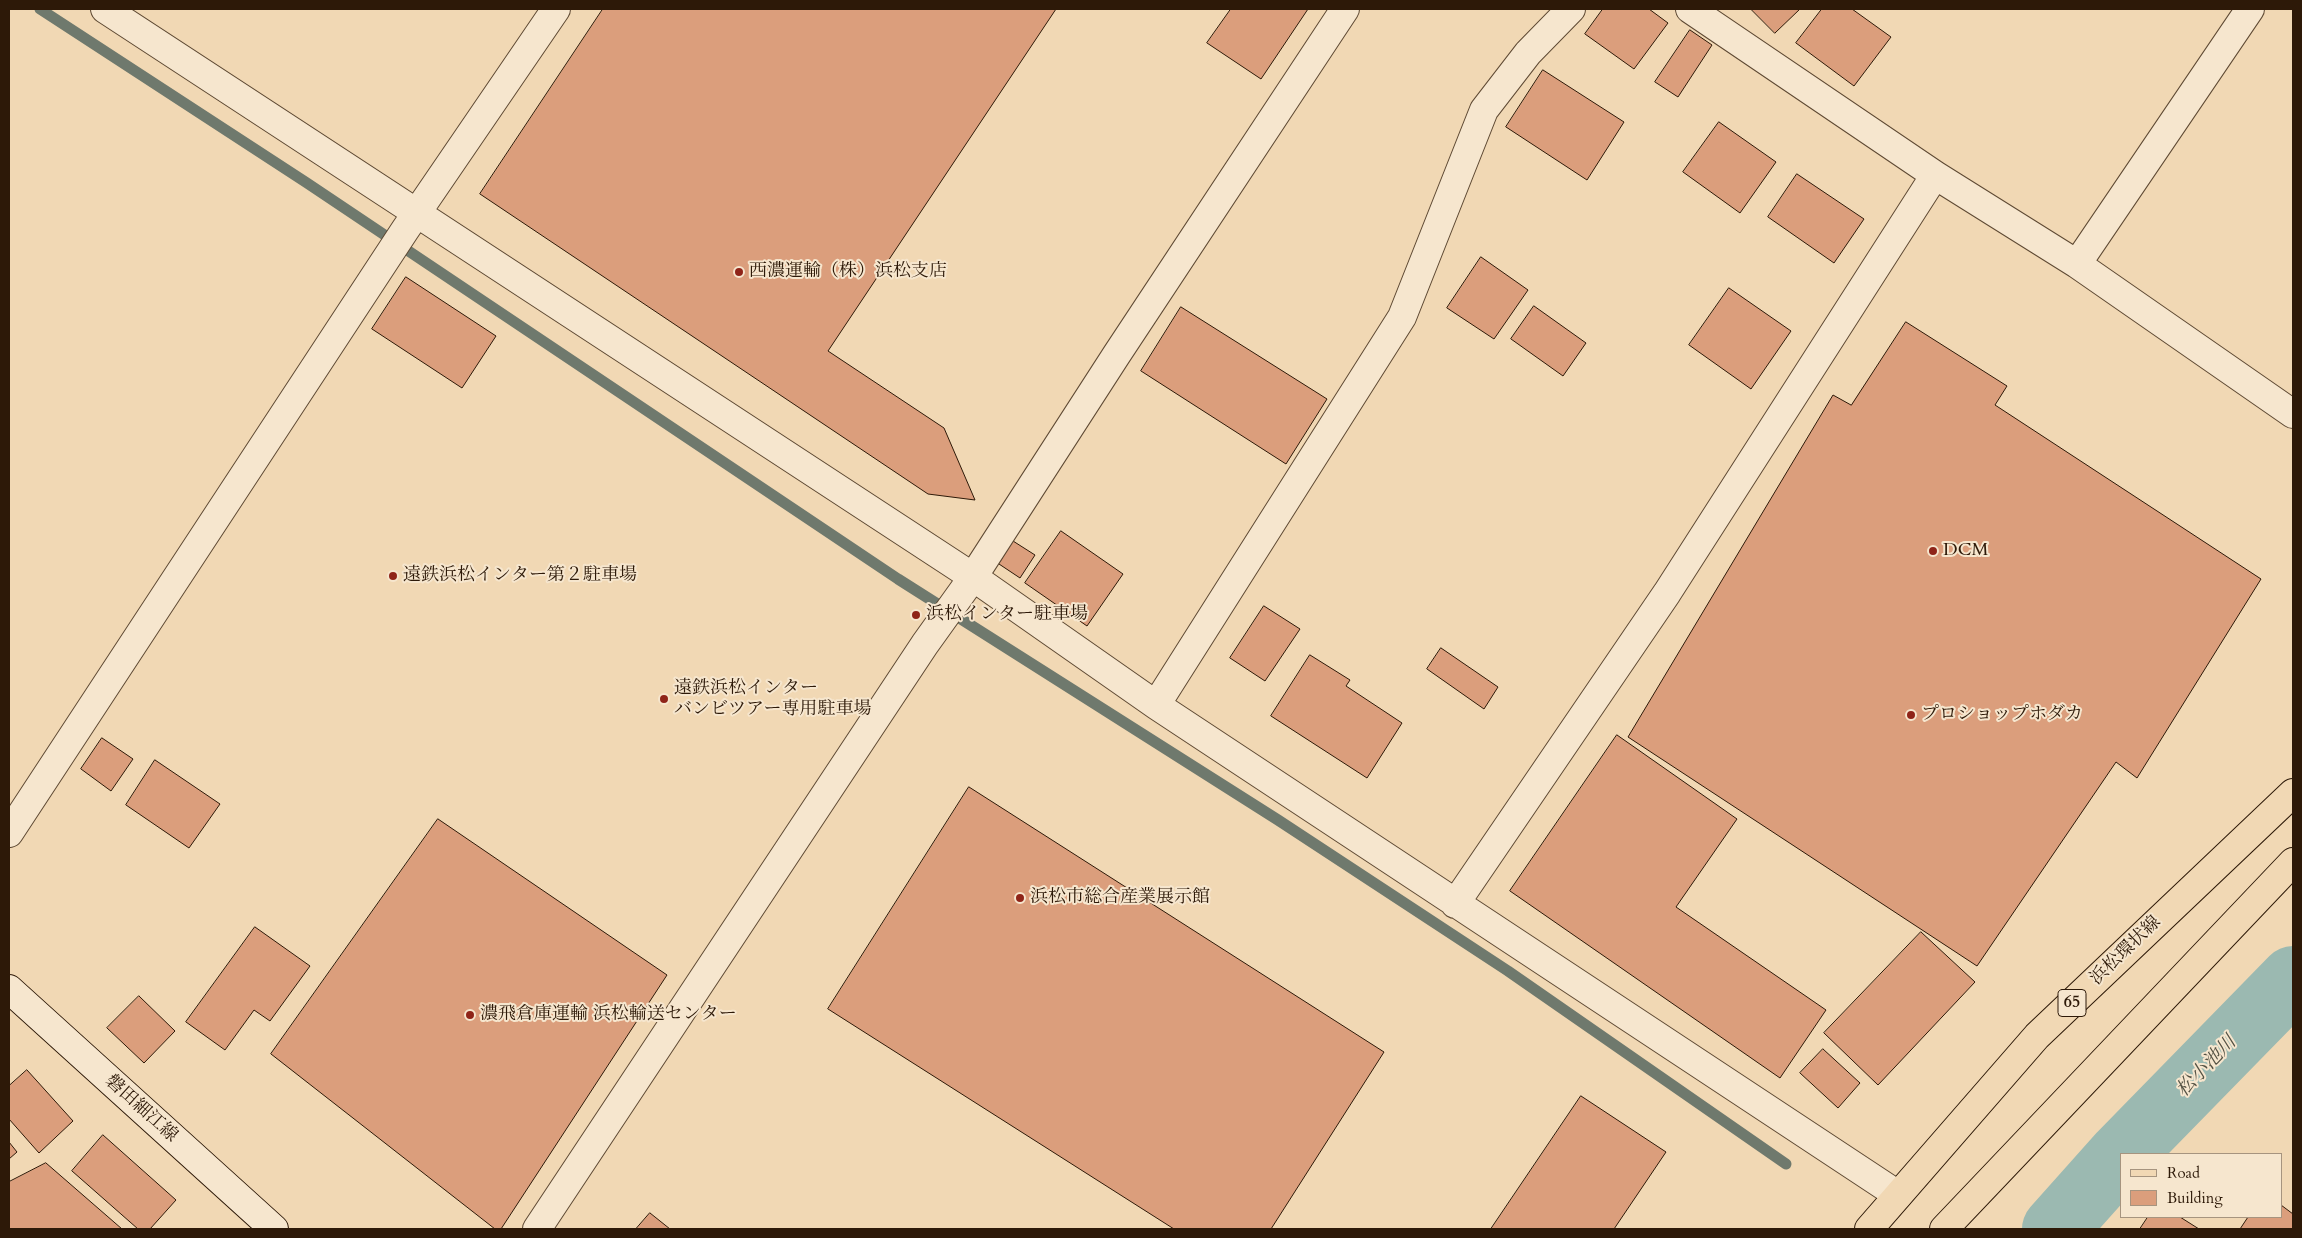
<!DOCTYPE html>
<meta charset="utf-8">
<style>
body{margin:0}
#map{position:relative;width:2302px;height:1238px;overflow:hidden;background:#f1d8b4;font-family:Cardo,serif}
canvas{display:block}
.frame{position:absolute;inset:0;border:10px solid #2d1908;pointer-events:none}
.legend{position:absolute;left:2120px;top:1153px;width:162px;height:65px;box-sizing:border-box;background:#f6e6ce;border:1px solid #a6947f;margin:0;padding:6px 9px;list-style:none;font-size:15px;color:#2d1908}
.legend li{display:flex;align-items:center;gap:10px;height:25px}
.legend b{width:25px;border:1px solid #a6947f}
</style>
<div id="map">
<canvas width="2302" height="1238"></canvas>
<div class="frame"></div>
<ul class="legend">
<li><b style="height:6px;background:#f1d8b4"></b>Road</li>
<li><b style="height:14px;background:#db9e7c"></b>Building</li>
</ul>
</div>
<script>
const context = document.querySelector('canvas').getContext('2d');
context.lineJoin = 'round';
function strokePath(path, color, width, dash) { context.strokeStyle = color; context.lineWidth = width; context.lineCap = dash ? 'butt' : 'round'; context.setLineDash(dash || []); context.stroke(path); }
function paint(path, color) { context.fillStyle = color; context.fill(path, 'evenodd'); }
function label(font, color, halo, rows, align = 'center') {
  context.font = font + ' Cardo,"Noto Serif JP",serif'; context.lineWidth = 4; context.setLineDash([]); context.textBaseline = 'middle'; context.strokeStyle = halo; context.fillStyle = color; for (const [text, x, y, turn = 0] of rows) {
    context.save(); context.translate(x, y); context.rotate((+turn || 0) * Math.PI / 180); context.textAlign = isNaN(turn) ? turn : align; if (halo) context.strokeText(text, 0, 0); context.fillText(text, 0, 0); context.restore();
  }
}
strokePath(new Path2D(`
 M40 9 307 183 898 579 1278 820 1508 971 1786 1164`), '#6f796d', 11);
strokePath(new Path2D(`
 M2122 1154 2293 979
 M2055 1229 2121 1155`), '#9bb9b1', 66);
const building = new Path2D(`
 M603 9H1056L828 351 944 428 975 500 928 494 480 194Z
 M1231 9H1308L1261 79 1207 43Z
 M1603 9H1649L1668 23 1634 69 1585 34Z
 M1751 9H1800L1775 33Z
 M1822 9H1852L1891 37 1854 86 1796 43Z
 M1690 30 1712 45 1678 97 1655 82Z
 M1543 70 1624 122 1587 180 1506 127Z
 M1719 122 1776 162 1740 213 1683 172Z
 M1797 174 1864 219 1834 263 1768 217Z
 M1481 257 1528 290 1494 339 1447 308Z
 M406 277 496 336 462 388 372 329Z
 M1729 288 1791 331 1751 389 1689 345Z
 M1534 306 1586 343 1563 376 1511 339Z
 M1181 307 1327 399 1286 464 1141 371Z
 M1906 322 2007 386 1995 405 2261 579 2137 778 2116 762 1977 966 1628 737 1833 395 1851 405Z
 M1061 531 1123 574 1087 626 1025 583Z
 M1013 541 1035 555 1020 578 999 564Z
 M1264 606 1300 629 1265 681 1230 658Z
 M1441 648 1498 687 1484 709 1427 669Z
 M1310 655 1350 680 1346 686 1402 723 1367 778 1271 716Z
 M1617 735 1737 819 1676 907 1826 1010 1780 1078 1510 891Z
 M102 738 133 759 111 791 81 769Z
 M155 760 220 804 189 848 126 805Z
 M969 787 1384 1052 1271 1229H1174L828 1009Z
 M438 819 667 975 501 1229H495L271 1054Z
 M255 927 310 966 270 1021 254 1010 225 1050 186 1022Z
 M1921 932 1975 982 1878 1085 1824 1033Z
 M139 996 175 1031 144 1063 107 1028Z
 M1823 1049 1860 1083 1838 1108 1800 1073Z
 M27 1070 73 1121 39 1153 9 1119V1086Z
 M1581 1096 1666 1152 1614 1229H1491Z
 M103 1135 176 1200 150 1229H138L72 1171Z
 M9 1142 17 1152 9 1159Z
 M46 1163 122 1229H9V1182Z
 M2281 1205 2293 1214V1229H2240L2248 1217H2281Z
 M650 1213 670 1229H636Z
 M2148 1217H2180L2199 1229H2140Z`);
paint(building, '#db9e7c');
strokePath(building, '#2d1908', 1);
const minor = new Path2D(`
 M105 9 973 577 1156 705 1402 317 1484 110 1528 53 1571 9
 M1690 9 1935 175 2077 264 2293 414
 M2077 264 2250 9
 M1156 705 1898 1195
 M9 833 405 230 556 9
 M1455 904 1667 593 1935 175
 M537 1229 925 644 973 577 1117 354 1345 9`);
const secondary = new Path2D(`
 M9 989 274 1229`);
const primary = new Path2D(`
 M1869 1229 2037 1036 2293 793
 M1944 1229 2293 862`);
strokePath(minor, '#5e4933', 30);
strokePath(secondary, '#2d1908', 30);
strokePath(primary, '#2d1908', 30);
strokePath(minor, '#f6e6ce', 28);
strokePath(secondary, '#f6e6ce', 28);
strokePath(primary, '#f1d8b4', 28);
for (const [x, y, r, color] of [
 [739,272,5,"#8f2418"],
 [1933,551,5,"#8f2418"],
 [393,576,5,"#8f2418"],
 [916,615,5,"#8f2418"],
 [664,699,5,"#8f2418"],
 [1911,715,5,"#8f2418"],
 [1020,898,5,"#8f2418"],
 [470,1015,5,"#8f2418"]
]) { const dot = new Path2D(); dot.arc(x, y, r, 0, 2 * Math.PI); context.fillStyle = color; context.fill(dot); strokePath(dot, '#f6e6ce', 2); }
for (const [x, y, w] of [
 [2072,1003,28]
]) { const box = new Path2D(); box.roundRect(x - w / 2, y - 13.5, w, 27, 4); context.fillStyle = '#f6e6ce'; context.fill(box); strokePath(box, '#2d1908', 1); }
label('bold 16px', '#2d1908', null, [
 ["65",2072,1003]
]);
label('18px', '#2d1908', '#f6e6ce', [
 ["西濃運輸（株）浜松支店",749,272],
 ["DCM",1943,551],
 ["遠鉄浜松インター第２駐車場",403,576],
 ["浜松インター駐車場",926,615],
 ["遠鉄浜松インター",674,689],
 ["バンビツアー専用駐車場",674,710],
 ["プロショップホダカ",1921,715],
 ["浜松市総合産業展示館",1030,898],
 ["濃飛倉庫運輸 浜松輸送センター",480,1015]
], 'left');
label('18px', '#2d1908', '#f6e6ce', [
 ["浜松環状線",2126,951,-44],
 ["磐田細江線",141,1109,42]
]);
label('italic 19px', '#545143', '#f6e6ce', [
 ["松小池川",2207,1067,-46]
]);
</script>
